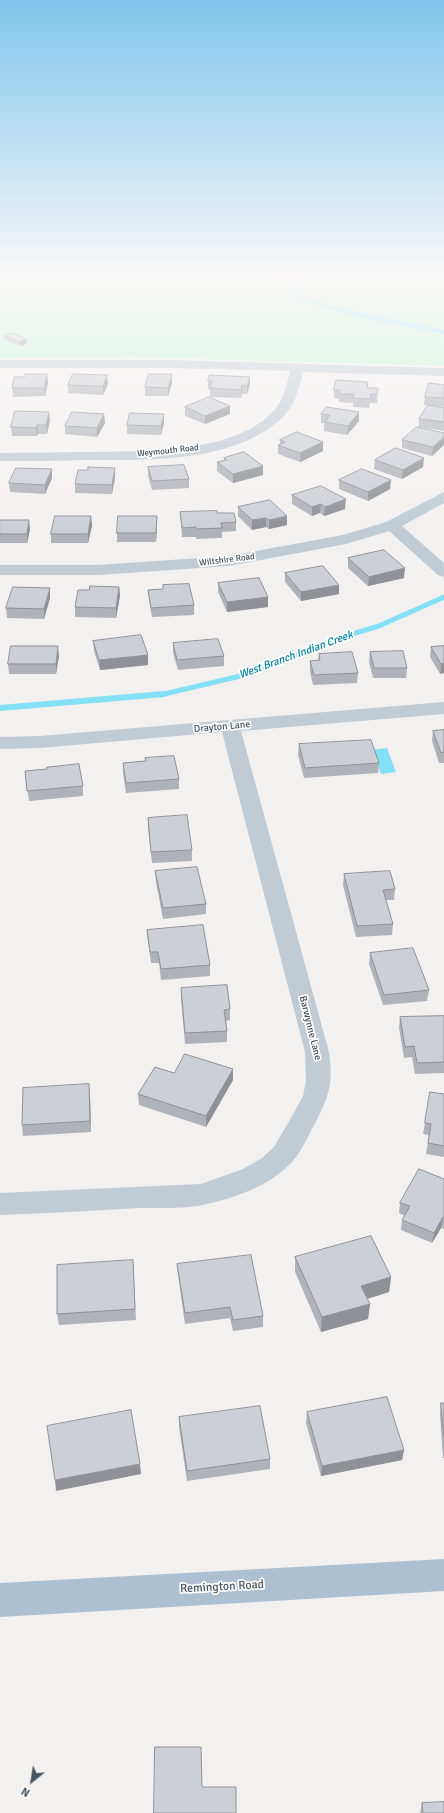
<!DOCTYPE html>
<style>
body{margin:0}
#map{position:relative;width:444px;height:1813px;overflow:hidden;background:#f3f0f0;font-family:Signika,sans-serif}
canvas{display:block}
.north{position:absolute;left:12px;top:1761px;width:40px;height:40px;-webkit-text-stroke:3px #fff;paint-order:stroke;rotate:210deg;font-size:11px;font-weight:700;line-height:16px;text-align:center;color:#465460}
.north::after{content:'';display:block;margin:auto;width:14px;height:18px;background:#465460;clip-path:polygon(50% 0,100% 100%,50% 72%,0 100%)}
</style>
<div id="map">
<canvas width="444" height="1813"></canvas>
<div class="north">N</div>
</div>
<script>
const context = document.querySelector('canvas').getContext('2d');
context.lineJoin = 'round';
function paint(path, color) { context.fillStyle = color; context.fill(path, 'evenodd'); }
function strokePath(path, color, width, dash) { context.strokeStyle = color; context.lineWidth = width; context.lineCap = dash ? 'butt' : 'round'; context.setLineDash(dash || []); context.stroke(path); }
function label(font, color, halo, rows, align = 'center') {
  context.font = font + ' Signika,sans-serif'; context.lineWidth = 3.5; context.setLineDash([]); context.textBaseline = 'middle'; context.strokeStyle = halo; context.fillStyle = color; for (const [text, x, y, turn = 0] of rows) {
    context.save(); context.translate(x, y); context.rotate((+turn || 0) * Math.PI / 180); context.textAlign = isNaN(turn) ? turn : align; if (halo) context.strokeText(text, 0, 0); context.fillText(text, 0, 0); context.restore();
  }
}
paint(new Path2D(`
 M0 279H444V366L136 357 0 358Z`), '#bbf4d0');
paint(new Path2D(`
 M387 748 396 772 381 774 372 750Z`), '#84e0f5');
strokePath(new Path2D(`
 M287 279 290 285V294C340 313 392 322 444 332`), '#84e0f5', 4);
strokePath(new Path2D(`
 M160 695 249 674 339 638 379 626 444 597`), '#84e0f5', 5);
strokePath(new Path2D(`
 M0 708 164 694`), '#84e0f5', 6);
paint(new Path2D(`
 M0 360H172L444 368V376L303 372C299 388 295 406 282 418 234 463 149 460 88 460 59 461 29 461 0 461V453C28 453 57 452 85 452 140 451 238 455 276 408 284 398 287 384 290 371L172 368H0Z
 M444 492V503L402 526 444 563V577L438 575 389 531 346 544 229 566 98 575H0V565H98L229 556 343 535 386 522Z
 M444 702V714L241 731 329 1052C334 1084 328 1099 313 1127 306 1140 300 1155 289 1165 267 1187 232 1199 202 1205 184 1209 158 1208 139 1208 93 1211 46 1213 0 1215V1193L201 1184 243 1169 262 1158 274 1147 295 1111 303 1096 306 1081 305 1052 222 732 40 748 0 749V737L40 736Z`), '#c0cbd3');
paint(new Path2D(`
 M444 1559V1591L0 1617V1583Z`), '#adc0d2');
paint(new Path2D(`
 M4 336 27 343 21 346 5 340Z
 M47 374 48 383 45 396 13 397 12 388 24 377Z
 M107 375 108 384 103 395 68 393V385Z
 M250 377V385L247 394H242L241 398 210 397V390L208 389V381Z
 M368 382V388H378L377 403H370L369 408 353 407V403L339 402V399L334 398V390Z
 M172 383 168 396H145V387Z
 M444 385V407L430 406 444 408V431L419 427V419L428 405H424L425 397Z
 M185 407 230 414 205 424 185 416Z
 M104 414 105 423 97 437 65 434V426Z
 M321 414 359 421 347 435 324 431V423H321Z
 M50 420 47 434H38L37 436H12L11 427Z
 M164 423 161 435 127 434V425Z
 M444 433 432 456 402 448V440Z
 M280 440 323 442V451L300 462 278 454V445L280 444Z
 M224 458 263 475 233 483 217 471V462L224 460Z
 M375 460 423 467 402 479 374 469Z
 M148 467 189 479V488L152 490 148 476Z
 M52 469V478L45 494 10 492 9 483Z
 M115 477 112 494 75 493V484Z
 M339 480 390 489 368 501 339 489Z
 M292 495 345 509 324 516 320 513 312 516 292 504Z
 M238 507 287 525 269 529 266 527 252 530 238 516Z
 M180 512 217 513 236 522V531L222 532V538L196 539V537H182L181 521Z
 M91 516 92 526 88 543H51V534Z
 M157 516 156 542H117V533Z
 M0 520 30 529 27 543H0Z
 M348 558 404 578 368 586 348 568Z
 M285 573 339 594 301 601 285 582Z
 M218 583 268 607 227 612 218 592Z
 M163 585 194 605V615L152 617 149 599 148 590 163 589Z
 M119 587 120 596 116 618 75 617V607Z
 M50 598 44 619 7 618 6 608Z
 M93 641 148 665 100 670 94 651Z
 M173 643 224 656V666L178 670 173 653Z
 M444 646 440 674 430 657 431 647Z
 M370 652 407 668 406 678H373L369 662Z
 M319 654 358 673 357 683 313 685 310 671V661H318Z
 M59 656 56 674H9L8 664Z
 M444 730V763H439L432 741 433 731Z
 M299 744 379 763 378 773 304 778 298 755Z
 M145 758 179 779V789L126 793 123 773V763L145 761Z
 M25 771 83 786V796L29 801Z
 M148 818 192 850V861L152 863 148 828Z
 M155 871 206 904V914L163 919 156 882Z
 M344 874 395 889 394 900H386L393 924 392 935 356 937 343 885Z
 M147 930 210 965V976L161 980 159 963H151L148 941Z
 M370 953 429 990 427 1001 383 1005 369 964Z
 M181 988 230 1009V1020L226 1021 227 1031V1042L185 1044 181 999Z
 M444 1016V1073L415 1074 412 1057 404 1058 399 1028 400 1017Z
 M174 1073 233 1080 206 1127 139 1105 138 1094Z
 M444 1094V1157L426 1154 429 1135 423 1134 425 1123Z
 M90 1095 91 1132 23 1136 22 1125Z
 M444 1179V1229L441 1228 432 1243 401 1230 402 1220 405 1216 399 1213 400 1203Z
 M295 1257 391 1277 389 1292 367 1299 370 1304 368 1319 321 1332 295 1272Z
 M133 1260 136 1320 59 1325 57 1314Z
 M177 1264 263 1316V1327L233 1331 230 1318 185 1324 178 1275Z
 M441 1403H444V1458H443L440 1414Z
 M307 1412 404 1450 402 1460 321 1476 306 1423Z
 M179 1417 270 1459V1469L187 1481 179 1427Z
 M422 1803 444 1813H420Z`), '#afb2b8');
paint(new Path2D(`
 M27 339V343L21 346 20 342Z
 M47 374 48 383 45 396 44 388Z
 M172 374V383L168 396V388Z
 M107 375 108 384 103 395V386Z
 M250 377V385L247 394V386Z
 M242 385V394L241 398V390Z
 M230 406V414L205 424V416Z
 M49 412 50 420 47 434 46 425Z
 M359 412V421L347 435 348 426Z
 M104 414 105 423 97 437V428Z
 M164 414V423L161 435V426Z
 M37 425 38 434 37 436 36 428Z
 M444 437V445L432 456 433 447Z
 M323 442V451L300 462V453Z
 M424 458 423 467 402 479 403 470Z
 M263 466V475L233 483V474Z
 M115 468V477L112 494V485Z
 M52 469V478L45 494V485Z
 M391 480 390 489 368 501V492Z
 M346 499 345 509 324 516 325 507Z
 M321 504 320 513 312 516V507Z
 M91 516 92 526 88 543V534Z
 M157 516V525L156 542V533Z
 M287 516V525L269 529V520Z
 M266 518V527L252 530V520Z
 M29 520 30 529 27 543V534Z
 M405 568 404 578 368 586 369 577Z
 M339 585V594L301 601V592Z
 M119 587 120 596 116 618V608Z
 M50 588V598L44 619V609Z
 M268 597V607L227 612V602Z
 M58 646 59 656 56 674V664Z
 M148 655V665L100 670 99 660Z
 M444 663V673L440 674 441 664Z
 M233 1069V1080L206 1127V1116Z
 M89 1084 90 1095 91 1132 90 1121Z
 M443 1217 441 1228 432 1243 434 1233Z
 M391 1277 389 1292 360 1301 361 1286Z
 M370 1304 368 1319 321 1332 322 1317Z
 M404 1450 402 1460 321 1476 322 1466Z
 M140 1464 141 1474 56 1491 55 1480Z`), '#8f9196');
const building = new Path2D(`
 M11 333 27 339 20 342 4 336Z
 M25 374H47L44 388H12L14 377H24Z
 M73 374 107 375 103 386 68 385Z
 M149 374H172L168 388 145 387Z
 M210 375 250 377 247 386 242 385 241 390 210 388 212 381H208Z
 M336 380 368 382 367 388H378L377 394H371L370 399 353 398 354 394H339L340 390H334Z
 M429 383 444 385V398L425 397Z
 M209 397 230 406 205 416 185 407Z
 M428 405 444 408V422L419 419Z
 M327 407 359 412 348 426 325 422 330 415 321 414Z
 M15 411 49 412 46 425H37L36 428 11 427Z
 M72 412 104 414 97 428 65 426Z
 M130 413 164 414 161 426 127 425Z
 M417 427 444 433V437L433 447 402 440Z
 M297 432 323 442 300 453 278 445 285 442 280 440Z
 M396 448 424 458 403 470 375 460Z
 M244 452 263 466 233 474 217 462 227 460 224 458Z
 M184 465 189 479 152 481 148 467Z
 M88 467 115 468 112 485 75 484 78 470H88Z
 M16 468 52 469 45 485 9 483Z
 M362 469 391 480 368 492 339 480Z
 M321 486 346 499 325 507 321 504 312 507 292 495Z
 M270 500 287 516 269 520 266 518 252 520 238 507Z
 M217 511V513H234L236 522 221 523 222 528 196 529V527L182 528 180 512Z
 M55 516H91L88 534H51Z
 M118 516H157L156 533H117Z
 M0 520H29L27 534H0Z
 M384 550 405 568 369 577 348 558Z
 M323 566 339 585 301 592 285 573Z
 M259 578 268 597 227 602 218 583Z
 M189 584 194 605 151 608 148 590 163 589V585Z
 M90 586 119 587 116 608 75 607 78 590H89Z
 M13 587 50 588 44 609 6 608Z
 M141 635 148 655 99 660 93 641Z
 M218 639 224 656 177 660 173 643Z
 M11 646H58L56 664H8Z
 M444 646V663L441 664 431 647Z
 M403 651 407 668H374L370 652Z
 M352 652 358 673 314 675 310 661 320 660 319 654Z
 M444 730V752L441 753 433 731Z
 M371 740 379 763 305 768 299 744Z
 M174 756 179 779 126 783 123 763 146 761 145 758Z
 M79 764 83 786 27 791 25 771 47 769V767H49Z
 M187 815 192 850 151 852 148 818Z
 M197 867 206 904 163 908 155 871Z
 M390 871 395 889 383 890 393 924 357 926 344 874Z
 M203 925 210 965 161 969 158 952H150L147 930Z
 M413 948 429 990 384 995 370 953Z
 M227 985 230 1009 224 1010 227 1031 185 1033 181 988Z
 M444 1016V1062L417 1063 414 1046 405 1047 400 1017Z
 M185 1054 233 1069 206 1116 138 1094 155 1067 174 1073Z
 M89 1084 90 1121 22 1125 23 1088Z
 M430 1092 444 1094V1146L428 1143 431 1124 425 1123Z
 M419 1169 444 1179V1217H443L434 1233 402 1220 410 1206 400 1203Z
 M371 1236 391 1277 361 1286 370 1304 322 1317 295 1257Z
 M251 1255 263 1316 233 1320 230 1307 185 1313 177 1264Z
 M133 1260 135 1309 57 1314V1265Z
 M387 1397 404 1450 322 1466 307 1412Z
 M441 1403H444V1436Z
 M260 1406 270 1459 187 1471 179 1417Z
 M131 1410 140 1464 55 1480 47 1426Z
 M155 1747H201L202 1787H236V1813H154Z
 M444 1802V1813H423L422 1803Z`);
paint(building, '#cccfd6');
strokePath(building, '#8f9196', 1);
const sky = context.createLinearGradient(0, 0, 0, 533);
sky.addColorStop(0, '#80c6ed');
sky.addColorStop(0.52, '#faf8f8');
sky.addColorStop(1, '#faf8f800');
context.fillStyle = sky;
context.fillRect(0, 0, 444, 533);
label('9px', '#465460', '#fff', [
 ["Weymouth Road",168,451,-6],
 ["Wiltshire Road",227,560,-7]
]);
label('10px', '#465460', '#fff', [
 ["Drayton Lane",222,727,-5],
 ["Barwynne Lane",310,1028,76]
]);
label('italic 11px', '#0381a0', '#fff', [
 ["West Branch Indian Creek",296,655,-20]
]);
label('12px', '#465460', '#fff', [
 ["Remington Road",222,1587,-3]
]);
</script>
